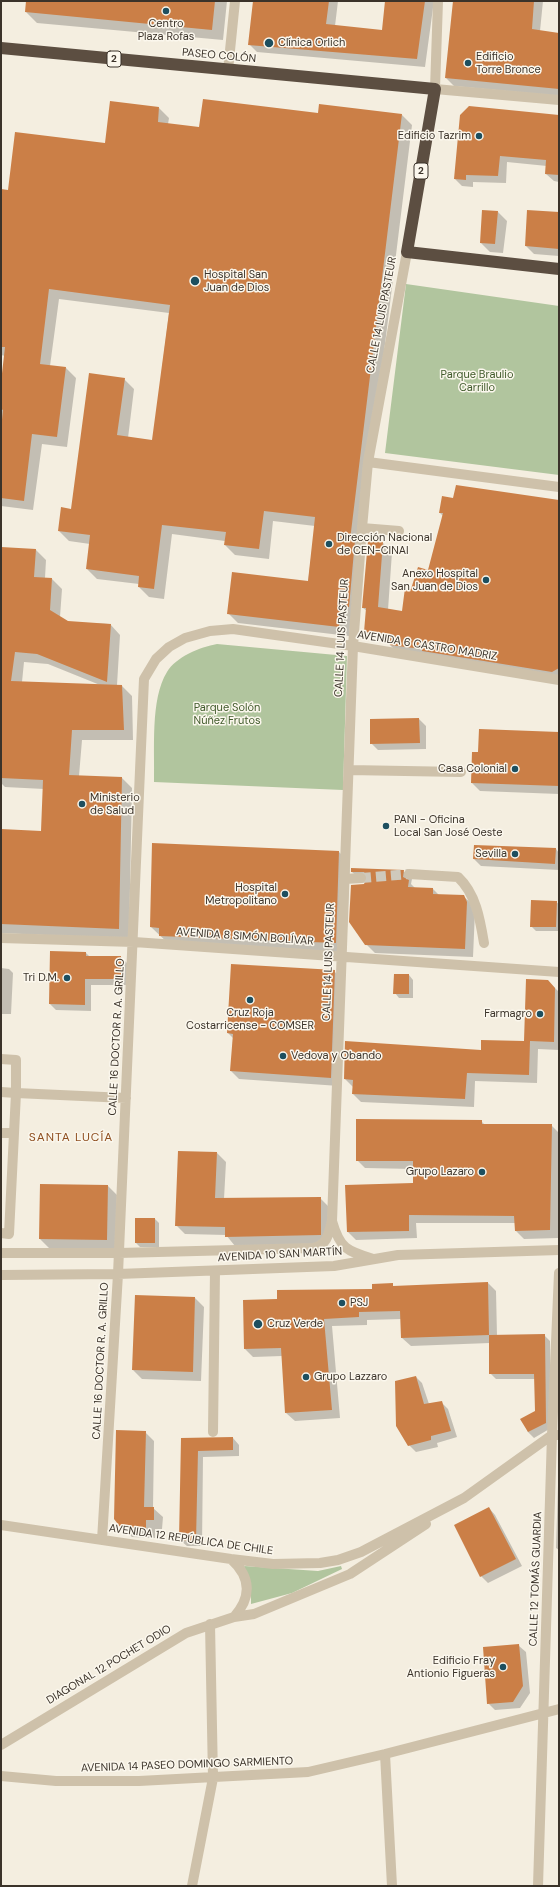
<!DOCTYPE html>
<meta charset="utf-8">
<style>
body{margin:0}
#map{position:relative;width:560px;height:1887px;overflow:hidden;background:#f4eee0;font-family:"DM Sans",sans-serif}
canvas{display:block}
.frame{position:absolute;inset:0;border:2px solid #3b332a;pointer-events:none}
</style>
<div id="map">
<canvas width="560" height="1887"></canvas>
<div class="frame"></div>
</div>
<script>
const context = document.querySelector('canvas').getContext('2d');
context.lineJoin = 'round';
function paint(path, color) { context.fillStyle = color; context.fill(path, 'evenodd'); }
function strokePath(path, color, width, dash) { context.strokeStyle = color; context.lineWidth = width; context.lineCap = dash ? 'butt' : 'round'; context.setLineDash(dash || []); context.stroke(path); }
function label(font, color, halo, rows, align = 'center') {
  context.font = font + ' "DM Sans",sans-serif'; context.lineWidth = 3; context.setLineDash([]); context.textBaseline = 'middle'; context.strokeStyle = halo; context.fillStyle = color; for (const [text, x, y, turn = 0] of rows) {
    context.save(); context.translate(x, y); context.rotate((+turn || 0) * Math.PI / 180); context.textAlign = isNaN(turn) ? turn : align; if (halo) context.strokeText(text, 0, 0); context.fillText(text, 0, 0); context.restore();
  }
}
paint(new Path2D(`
 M406 284 559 306V475L385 453Z
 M217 644 347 656 343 790 154 782C155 750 150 699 167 672 176 657 200 647 217 644Z
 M244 1566 318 1571 341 1566 342 1569 292 1593 251 1604V1584Z`), '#b1c59e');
paint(new Path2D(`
 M27 1H227L223 40 37 23 26 12Z
 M254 1H338L335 26 383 31 386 1H436L433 8 425 67 257 52 249 44Z
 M454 1H543L540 31 559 34V96L454 86 446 78Z
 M320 105 402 115 412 125 349 636 238 623 228 613 308 582 315 526 273 521 269 559 235 555 225 545V541L172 534 164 599 149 597 139 587V584L97 579 87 569 90 544 69 541 59 531 72 510 124 379 134 389 128 438 153 441 169 313 59 299 50 366 66 368 76 378 67 447 42 444 33 510 1 506V391L5 356 1 355V190L9 191 106 144 159 108 169 118 168 124 200 128 319 114Z
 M559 116V182L554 181 546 174 547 166 507 162 506 183 473 182V187L462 186 455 179Z
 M483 211 498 212 507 221 503 253 490 252 481 243Z
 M559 213V256L534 254 526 246Z
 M454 499 559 501V680L394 649 386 641 374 640 365 631 367 611 363 608 383 543 392 552 388 610 403 612 411 590 429 571 443 516 440 513Z
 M1 548 36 550 46 560 45 578 52 579 62 589 60 617 67 622 110 624 120 635 117 685 122 686 132 696 133 740H82L79 776 122 778 132 788 129 939 1 933V830L42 832 44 789 5 787 1 783ZM24 662 48 664 100 685 22 682Z
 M419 719 426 726V749L378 750 371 743Z
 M559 733V794L480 791 472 783Z
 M556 849 559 853V870L481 866 474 859Z
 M339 852 350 863 346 953 171 946 151 927Z
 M403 871 412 879 411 884 415 888 433 889 439 895 463 896 472 904 475 911 473 957 375 953 366 944 365 885 367 880H361L352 872Z
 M556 902 559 904V931H536L531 926Z
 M86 953 90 957H121L127 963V985H91V1011L56 1010 50 1004Z
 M1 968 9 969 13 973 11 1014H1Z
 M334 971 343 980 339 1086 239 1079 231 1071 233 1038 228 1033Z
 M409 975 413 980V998H399L395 993Z
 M548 981 559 992V1050L538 1049 537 1083 475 1081 474 1107 361 1102 353 1094V1087L345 1079 525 1042Z
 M481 1121 485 1125H551L559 1133 558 1238 524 1239 516 1231V1223H416L417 1238 356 1240 348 1232 414 1184V1169L365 1168 357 1160Z
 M217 1153 226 1162 224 1199 320 1198 329 1207V1244L235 1246 226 1235 185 1234 176 1225Z
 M108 1186 117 1195 116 1248H49L40 1239Z
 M155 1219 159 1223V1247H140L136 1243Z
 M488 1283 496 1291 497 1336 544 1335 550 1341 551 1428 534 1438 528 1432 522 1419 536 1412 535 1379H496L490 1373V1343L411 1346 402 1338V1319L367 1320V1325L332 1326 340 1418 295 1421 286 1413 282 1356 253 1357 245 1349 278 1300 373 1289 392 1284 394 1287Z
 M195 1298 204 1307 201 1381 142 1379 133 1370Z
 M416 1377 422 1383 429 1404 441 1402 448 1409 457 1437 437 1443 438 1447 416 1452 409 1445Z
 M145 1432 154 1441 153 1508 163 1517 162 1529H155V1538L132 1537 122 1528Z
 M233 1438 239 1445V1456L203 1457 202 1546H187L180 1540 182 1439Z
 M559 1453V1550L556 1548Z
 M489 1508 495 1515 522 1566 488 1583 481 1576Z
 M519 1646 526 1652 530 1693 520 1708 495 1710 488 1703Z`), '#0003');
paint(new Path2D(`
 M26 1H215L212 30 25 12Z
 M253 1H329L326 24 382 30 385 1H425L417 59 248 45Z
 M453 1H534L532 29 559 33V89L445 78Z
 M203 99 318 113 319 104 402 114 350 540H355L349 607H341L339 627 227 614 232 572 308 581 315 517 264 511 259 549 224 545 226 532 162 525 154 589 138 587 139 576 86 569 90 535 58 531 61 507 71 509 89 373 125 378 117 435 152 440 170 305 49 289 40 364 66 367 57 437 32 434 24 501 1 498V429L3 410 1 409V382L5 347H1V189L8 190 15 132 105 143 110 101 159 107 158 122 199 127Z
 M469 106 559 115V175L545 174 546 160 500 156 498 176 466 175V180L454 179 460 115Z
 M482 210 498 211 495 244 480 243Z
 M527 210 559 212V249L525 246Z
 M456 485 559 500V668L552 672 422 651V649L390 645V641L384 640V633L364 632 366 608H362L368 541 383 542 378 607 402 611 405 588 411 589 418 567 428 570 443 513H439L442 496 453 498Z
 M1 547 36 549 34 577 52 578 50 610 68 621 111 624 107 682 37 654 15 652 11 681 122 685 124 730H72L69 775 122 777 119 929 1 924V829L41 831 43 780 1 778Z
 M419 718 420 743 370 744V719Z
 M479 729 559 732V786L471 783 472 752H478Z
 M152 843 339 851 336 943 159 936V928L150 927Z
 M474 845 556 848 555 864 473 859Z
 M351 868 404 870 403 877 409 880 408 887 433 888V894L464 895 467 902 465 949 365 945 349 922 351 885 364 884 367 877 364 872H351Z
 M531 900 557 901 556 927H530Z
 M50 951 86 952V956H121V979H85V1005L49 1004Z
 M231 964 335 970 331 1078 230 1071 233 1034 227 1033Z
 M394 974H409V994H393Z
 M526 979 548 980 555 988 554 1042 530 1041 529 1075 467 1073 465 1099 352 1094 353 1080 344 1079 345 1041 481 1050V1040L524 1041Z
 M356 1119 482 1120V1124H552L550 1230 515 1231 514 1216 409 1215V1231L347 1232 345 1185 413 1183V1161H356Z
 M178 1151 217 1152 215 1198 321 1197V1235L225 1237V1227L175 1226Z
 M40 1184 108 1185 107 1240 39 1239Z
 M135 1218H155V1243H135Z
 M488 1282 489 1335 401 1338 400 1311 359 1312V1317L324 1319 332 1410 285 1413 281 1348 244 1349 243 1300 277 1299V1290L372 1289V1284L393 1283V1286Z
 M135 1295 195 1297 193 1372 132 1370Z
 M545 1334 546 1423 528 1432 520 1419 535 1411 534 1374H489V1335Z
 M416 1376 424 1404 442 1401 451 1431 431 1436V1440L408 1446 396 1426 395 1381Z
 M116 1430 146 1431 144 1507H154V1520H146V1529L121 1528 114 1519Z
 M233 1437V1450L198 1451 196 1541 179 1540 181 1438Z
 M489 1507 516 1559 480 1577 454 1525Z
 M519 1644 523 1686 513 1702 487 1704 483 1647Z`), '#cb7f47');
strokePath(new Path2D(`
 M361 878 409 874`), '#cfc9bc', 10, [10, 5]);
strokePath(new Path2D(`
 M438 1 435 89 559 100
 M228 70 235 1
 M368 462 559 487
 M362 528 399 531
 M349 770 461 772
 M409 874 458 877C476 894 480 919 484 943
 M345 879 361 878
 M1 938 134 942 559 972
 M1 1059 16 1060V1093L1 1092
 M1 1133H14
 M1 1233 9 1234 16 1093 126 1098
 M1 1253H119L313 1248C327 1246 329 1233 332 1221
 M373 1259C347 1251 340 1249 332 1221L353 646 362 528 368 462 407 252
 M1 1275 118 1274 334 1266 398 1255 559 1250
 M213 1432 215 1271
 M1 1525 231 1559 273 1564 320 1563 338 1560 361 1552 464 1498 552 1435H559
 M102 1540 118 1274 144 679 156 659 169 647 185 638 210 631 233 629 353 646 559 680
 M231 1559C251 1577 252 1597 234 1617
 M1 1745 186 1633 234 1617 254 1614 350 1574 426 1524
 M385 1754 392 1886
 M1 1776 56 1781H139L308 1772 385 1754 559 1709
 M192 1886 213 1778 210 1624
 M538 1886 552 1435 559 1273`), '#cec1aa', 10);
strokePath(new Path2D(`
 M1 48 435 89 407 252 559 269`), '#5c4e41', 12);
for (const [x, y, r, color] of [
 [166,11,4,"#1d4f5f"],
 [269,43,5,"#1d4f5f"],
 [468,63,4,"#1d4f5f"],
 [479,136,4,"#1d4f5f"],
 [195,281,5,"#1d4f5f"],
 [329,544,4,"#1d4f5f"],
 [486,580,4,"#1d4f5f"],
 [515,769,4,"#1d4f5f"],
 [82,804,4,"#1d4f5f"],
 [386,826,4,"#1d4f5f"],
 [515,854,4,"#1d4f5f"],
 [285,894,4,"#1d4f5f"],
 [67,978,4,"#1d4f5f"],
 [250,1000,4,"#1d4f5f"],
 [540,1014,4,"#1d4f5f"],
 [283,1056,4,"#1d4f5f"],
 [482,1172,4,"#1d4f5f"],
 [342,1303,4,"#1d4f5f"],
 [258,1324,5,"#1d4f5f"],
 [306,1377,4,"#1d4f5f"],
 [503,1667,4,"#1d4f5f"]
]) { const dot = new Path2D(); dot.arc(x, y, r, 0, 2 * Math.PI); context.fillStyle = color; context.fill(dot); strokePath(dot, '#fbf7ed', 1.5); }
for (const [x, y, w] of [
 [114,59,14],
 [421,171,14]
]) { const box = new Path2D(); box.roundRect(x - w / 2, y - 8, w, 16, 3); context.fillStyle = '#fbf7ed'; context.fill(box); strokePath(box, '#3b332a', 1); }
label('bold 10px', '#3b332a', null, [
 ["2",114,59],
 ["2",421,171]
]);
label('11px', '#3b332a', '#fbf7ed', [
 ["Centro",166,24,"center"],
 ["Plaza Rofas",166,37,"center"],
 ["Clínica Orlich",278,43],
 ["Edificio",476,57],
 ["Torre Bronce",476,70],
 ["Edificio Tazrim",471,136,"right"],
 ["Hospital San",204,275],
 ["Juan de Dios",204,288],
 ["Dirección Nacional",337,538],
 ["de CEN-CINAI",337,551],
 ["Anexo Hospital",478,574,"right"],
 ["San Juan de Dios",478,587,"right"],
 ["Casa Colonial",507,769,"right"],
 ["Ministerio",90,798],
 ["de Salud",90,811],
 ["PANI - Oficina",394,820],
 ["Local San José Oeste",394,833],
 ["Sevilla",507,854,"right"],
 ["Hospital",277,888,"right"],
 ["Metropolitano",277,901,"right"],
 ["Tri D.M.",59,978,"right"],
 ["Cruz Roja",250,1013,"center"],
 ["Costarricense - COMSER",250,1026,"center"],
 ["Farmagro",532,1014,"right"],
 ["Vedova y Obando",291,1056],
 ["Grupo Lazaro",474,1172,"right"],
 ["PSJ",350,1303],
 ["Cruz Verde",267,1324],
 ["Grupo Lazzaro",314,1377],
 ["Edificio Fray",495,1661,"right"],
 ["Antionio Figueras",495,1674,"right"]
], 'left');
label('11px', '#3b332a', '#fbf7ed', [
 ["PASEO COLÓN",219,56,5],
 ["CALLE 14 LUIS PASTEUR",382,315,-79],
 ["CALLE 14 LUIS PASTEUR",342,638,-87],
 ["AVENIDA 6 CASTRO MADRIZ",427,646,9],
 ["AVENIDA 8 SIMÓN BOLÍVAR",245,937,4],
 ["CALLE 14 LUIS PASTEUR",329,962,-88],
 ["CALLE 16 DOCTOR R. A. GRILLO",117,1037,-87],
 ["AVENIDA 10 SAN MARTÍN",280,1255,-3],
 ["CALLE 16 DOCTOR R. A. GRILLO",101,1361,-87],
 ["AVENIDA 12 REPÚBLICA DE CHILE",191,1540,8],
 ["CALLE 12 TOMÁS GUARDIA",536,1579,-88],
 ["DIAGONAL 12 POCHET ODIO",109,1665,-31],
 ["AVENIDA 14 PASEO DOMINGO SARMIENTO",187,1765,-2]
]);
label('11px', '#415b2c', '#fbf7ed', [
 ["Parque Braulio",477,375],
 ["Carrillo",477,388],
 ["Parque Solón",227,708],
 ["Núñez Frutos",227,721]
]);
context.letterSpacing = '1px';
label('12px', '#8e4e1f', '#fbf7ed', [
 ["SANTA LUCÍA",71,1138]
]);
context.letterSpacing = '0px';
</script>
